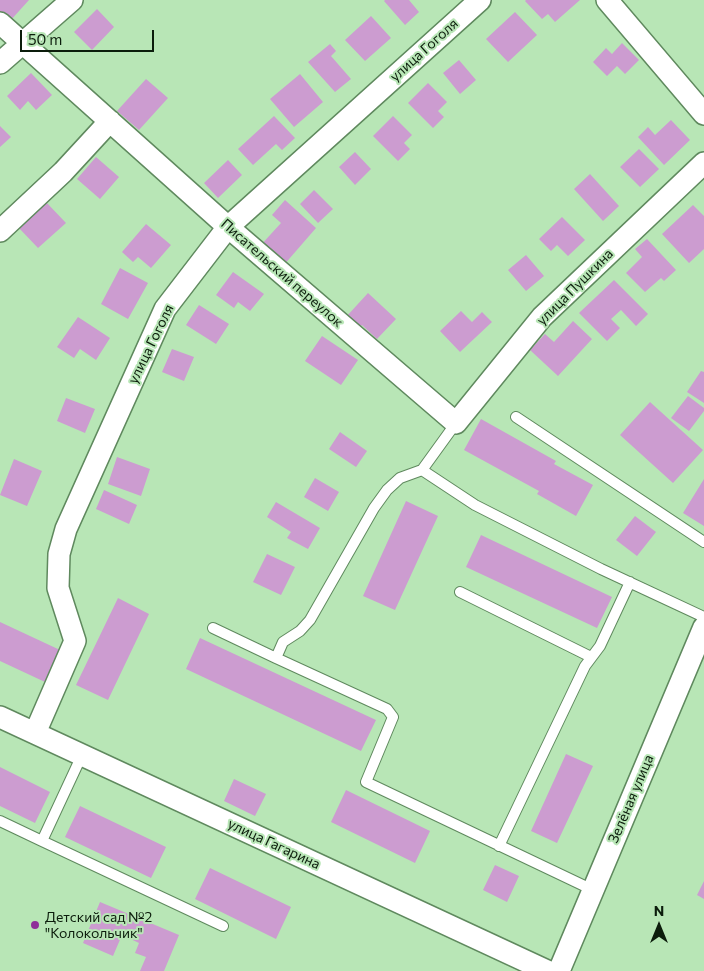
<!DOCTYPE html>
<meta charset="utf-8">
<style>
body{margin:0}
#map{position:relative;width:704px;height:971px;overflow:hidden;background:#b8e6b6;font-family:Commissioner,sans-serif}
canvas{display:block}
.north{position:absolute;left:634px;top:901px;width:50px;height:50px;-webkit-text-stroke:4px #b8e6b6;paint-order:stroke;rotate:0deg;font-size:14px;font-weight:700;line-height:20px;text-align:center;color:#0c1d0c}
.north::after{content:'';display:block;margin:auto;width:18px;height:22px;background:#0c1d0c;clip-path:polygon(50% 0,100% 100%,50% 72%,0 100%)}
.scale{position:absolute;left:20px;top:30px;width:134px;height:22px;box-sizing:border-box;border:2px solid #0c1d0c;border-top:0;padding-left:6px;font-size:15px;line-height:18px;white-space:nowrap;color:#0c1d0c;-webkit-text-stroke:4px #b8e6b6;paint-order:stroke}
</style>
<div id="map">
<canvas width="704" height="971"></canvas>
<div class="north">N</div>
<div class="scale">50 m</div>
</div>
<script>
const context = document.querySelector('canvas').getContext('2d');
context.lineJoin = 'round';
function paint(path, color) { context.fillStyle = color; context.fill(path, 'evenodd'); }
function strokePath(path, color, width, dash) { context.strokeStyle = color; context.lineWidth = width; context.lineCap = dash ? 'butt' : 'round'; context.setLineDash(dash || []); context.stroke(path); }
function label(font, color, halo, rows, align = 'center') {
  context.font = font + ' Commissioner,sans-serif'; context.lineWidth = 4; context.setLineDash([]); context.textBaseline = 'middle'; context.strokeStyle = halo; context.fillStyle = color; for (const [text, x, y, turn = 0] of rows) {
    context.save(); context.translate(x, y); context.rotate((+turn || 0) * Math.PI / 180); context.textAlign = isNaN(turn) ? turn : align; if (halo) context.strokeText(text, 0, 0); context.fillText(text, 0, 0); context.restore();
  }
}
paint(new Path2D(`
 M0 0H29L10 21 0 13Z
 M385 0H409L419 12 405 25 384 1Z
 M526 0H580L555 22 548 14 542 19 525 1Z
 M97 9 114 27 92 50 74 32Z
 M515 12 537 35 508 62 486 39Z
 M371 16 391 38 365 61 345 40Z
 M622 43 639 60 625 74 617 66 607 76 593 62 606 48 612 54Z
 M330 44 336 51 331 56 351 79 335 92 308 62Z
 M459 60 476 80 460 94 443 73Z
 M31 73 52 95 36 110 28 101 20 110 7 96Z
 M300 74 323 102 294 127 270 99Z
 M146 79 168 98 139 130 117 111Z
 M428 83 447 102 438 111 444 117 433 128 408 103Z
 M274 116 295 138 282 150 276 144 253 165 238 149Z
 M393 116 412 135 404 143 410 149 398 161 373 136Z
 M671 120 690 140 664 165 638 137 648 127 655 135Z
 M0 126 11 137 0 147Z
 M639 149 659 169 640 187 620 167Z
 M355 152 371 169 355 185 339 167Z
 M96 157 119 177 100 199 77 179Z
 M228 160 242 175 218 198 204 183Z
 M590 174 619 206 603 221 574 189Z
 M314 190 333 209 318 223 300 204Z
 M285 200 316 228 283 266 260 246 281 223 272 215Z
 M46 202 66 223 38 248 18 227Z
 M693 205 704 216V249L689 263 662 234Z
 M562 217 585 240 568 256 557 245 551 251 539 239Z
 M146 224 171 245 151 268 138 257 133 262 122 252Z
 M647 239 676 270 664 281 661 278 645 292 626 273 642 257 635 249Z
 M526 255 544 276 526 291 508 270Z
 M120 268 148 283 128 319 101 304Z
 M233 272 264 294 250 311 238 302 234 308 216 295Z
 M614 280 648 314 636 326 621 310 611 319 620 328 607 341 579 313Z
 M368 293 396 319 377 339 362 325 359 329 346 317Z
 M199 305 229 324 216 344 186 325Z
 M461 311 472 322 482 312 492 322 460 352 440 331Z
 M78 317 110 338 96 360 80 349 74 358 57 347Z
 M573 321 592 339 558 376 530 350 545 334 554 342Z
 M322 336 358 360 341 385 305 361Z
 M172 349 194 357 184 381 162 372Z
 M701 371 704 372V403L687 392Z
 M688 396 704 408V411L689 431 671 418Z
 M66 398 95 409 85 433 57 421Z
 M650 402 703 450 673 483 620 435Z
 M481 419 556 461 554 464 593 485 576 516 537 494 539 491 464 450Z
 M340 432 367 451 356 467 329 449Z
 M117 457 150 469 141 496 108 484Z
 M14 459 42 471 27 506 0 495Z
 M315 478 339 492 328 511 304 497Z
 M704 479V526L683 513Z
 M104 490 137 505 129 524 96 509Z
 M406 501 438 516 395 610 363 596Z
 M276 502 320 528 308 549 287 538 291 532 267 517Z
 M635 516 656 532 637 556 616 540Z
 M481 535 612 597 597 628 466 567Z
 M267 554 295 567 281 595 253 582Z
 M118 598 149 614 108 700 76 685Z
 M0 622 60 650 45 682 0 661Z
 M200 638 376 720 361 751 186 669Z
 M566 754 593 766 557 843 531 831Z
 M0 767 50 792 35 823 0 806Z
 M234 779 266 794 255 816 224 801Z
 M346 790 430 831 415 863 331 822Z
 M80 806 166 847 151 878 65 837Z
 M495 865 519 876 507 902 483 890Z
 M210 868 291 907 276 939 195 899Z
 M704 881V899L697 895Z
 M100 902 179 935 164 971H140L146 957 135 953 139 943 122 935 113 956 83 943Z`), '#cc9cd0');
const service = new Path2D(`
 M516 417 704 542
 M456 423 422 470 400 478 387 490 374 508 310 620 300 631 283 642 276 658 387 709 393 717 366 782 593 890
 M422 470 475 505 601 569 704 617
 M460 592 591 657
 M213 628 276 658
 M0 821 42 841 82 755
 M42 841 223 926
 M499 846 585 666 600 646 630 582`);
const minor = new Path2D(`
 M607 0 704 114
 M0 23 228 227 456 423 542 317 704 163
 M0 63 72 0
 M0 231 63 172 110 121
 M0 717 547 971
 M35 733 75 641 58 588 59 554 66 529 165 309 228 227 480 0
 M559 971 704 627`);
strokePath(service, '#5f895e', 12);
strokePath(minor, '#5f895e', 24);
strokePath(service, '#fff', 10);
strokePath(minor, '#fff', 21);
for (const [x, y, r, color] of [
 [35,925,5,"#8f3099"]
]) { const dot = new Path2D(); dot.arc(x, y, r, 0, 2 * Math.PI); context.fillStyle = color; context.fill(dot); strokePath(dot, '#b8e6b6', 2); }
label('14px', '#0c1d0c', '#b8e6b6', [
 ["улица Гоголя",424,50,-42],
 ["Писательский переулок",282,273,41],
 ["улица Пушкина",575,287,-45],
 ["улица Гоголя",151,344,-64],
 ["Зелёная улица",631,799,-67],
 ["улица Гагарина",274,844,25]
]);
label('14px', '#0c1d0c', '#b8e6b6', [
 ["Детский сад №2",45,917],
 ["\"Колокольчик\"",45,933]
], 'left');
</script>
